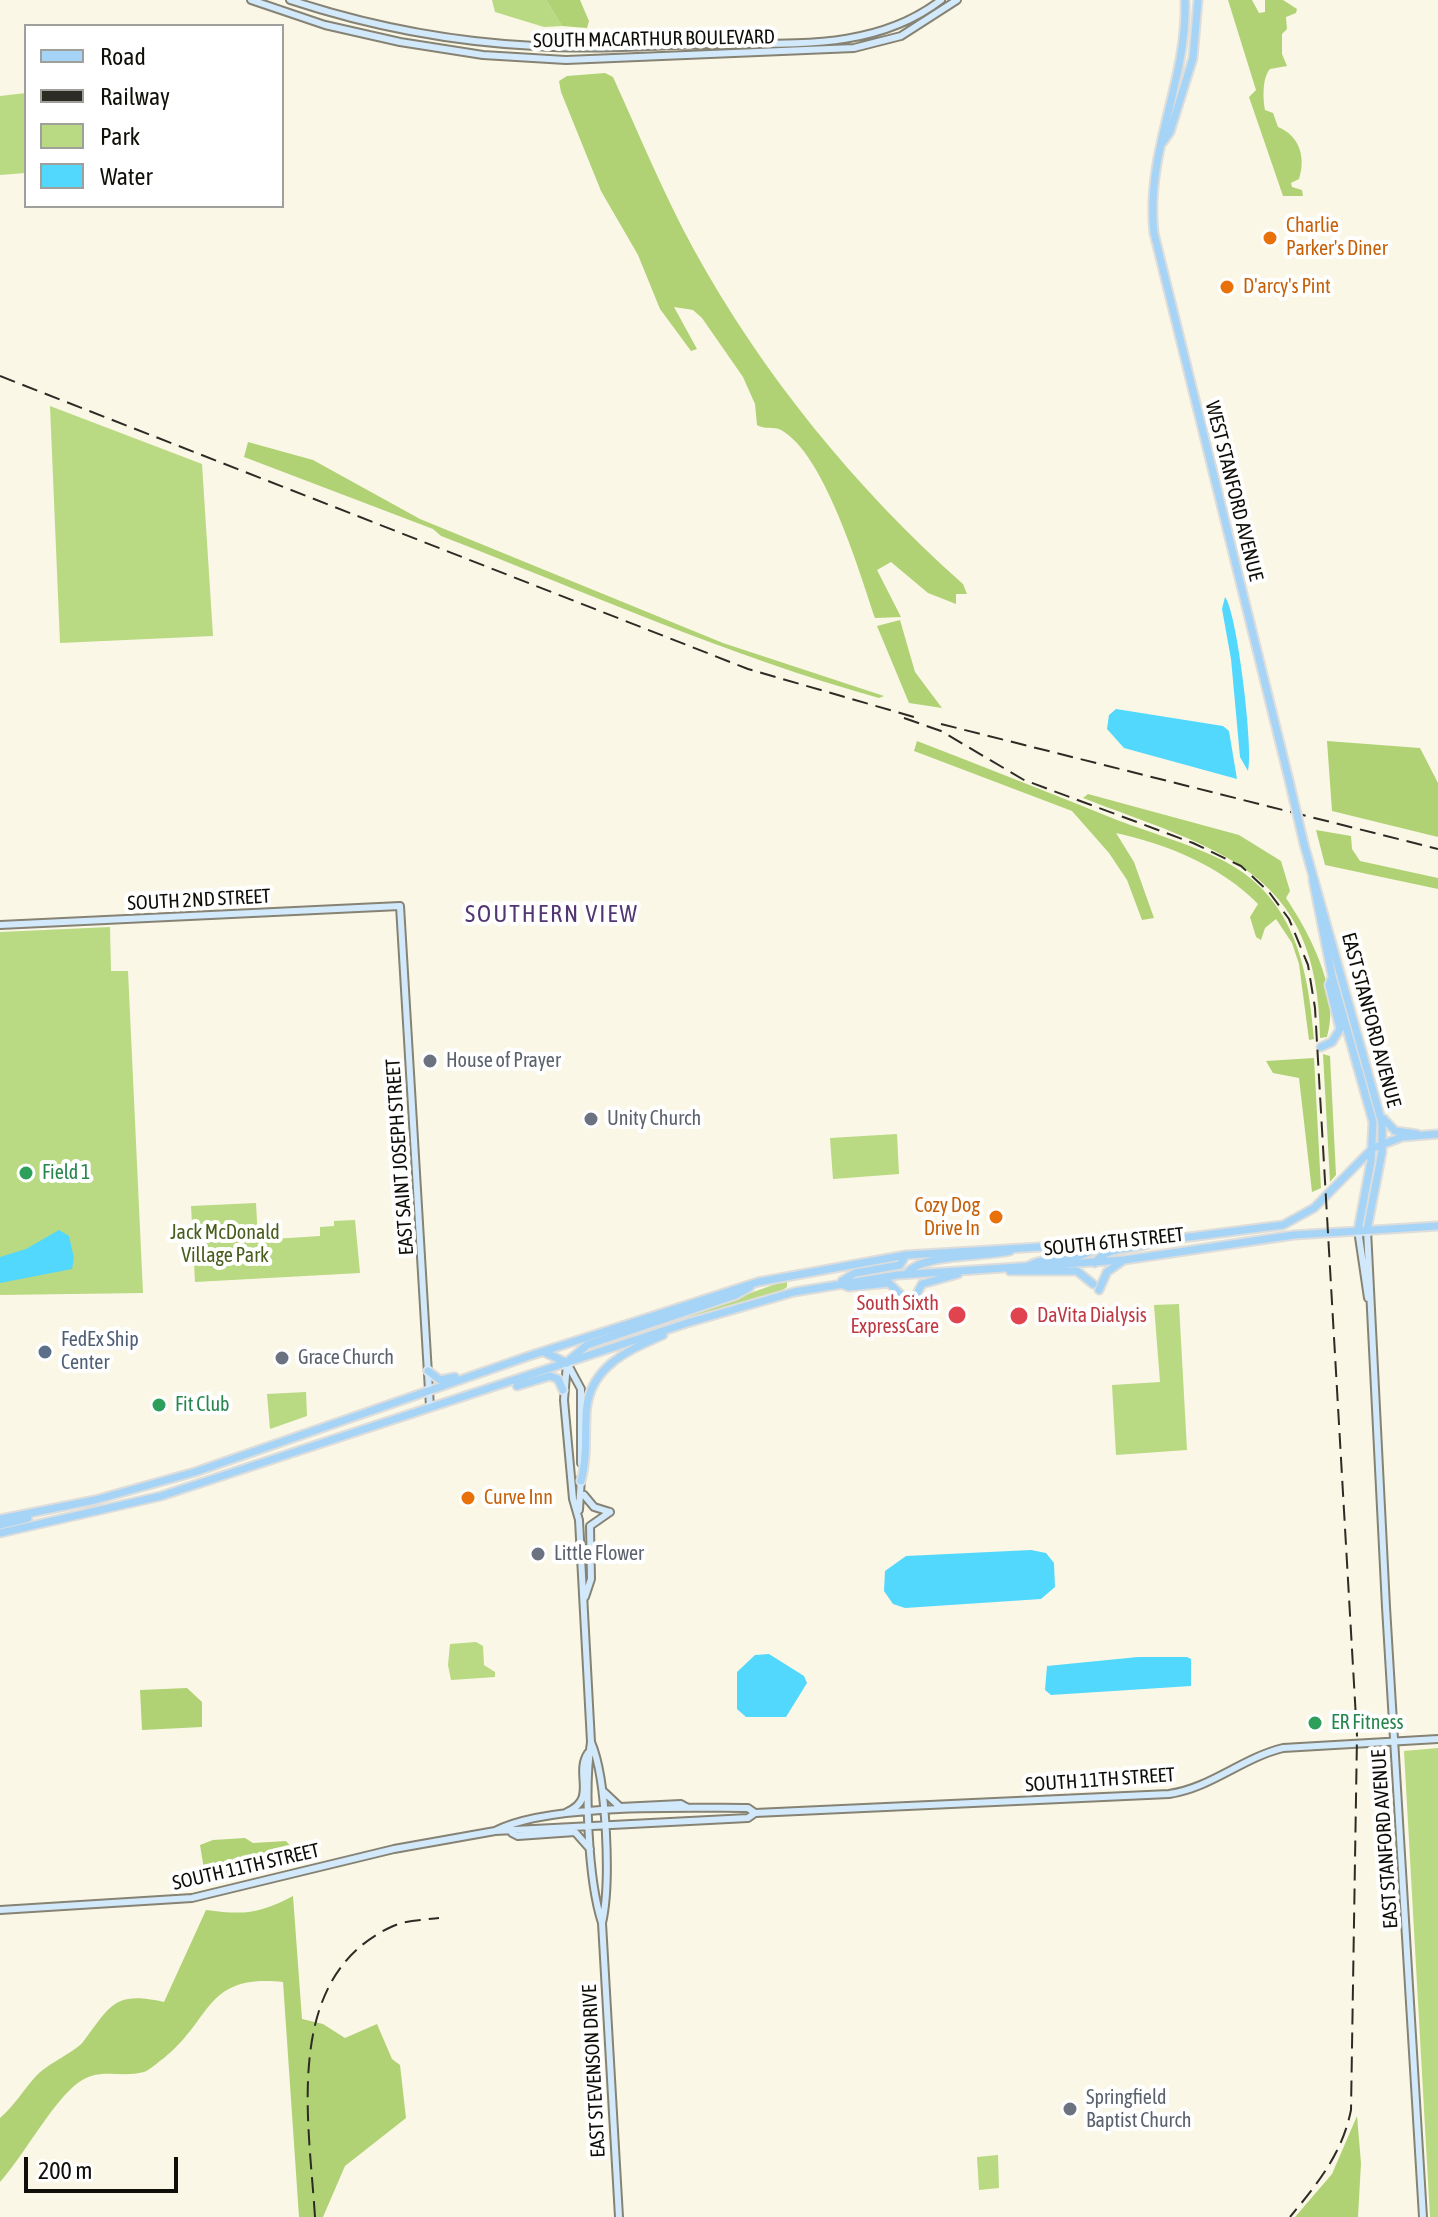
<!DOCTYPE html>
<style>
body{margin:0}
#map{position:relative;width:1438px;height:2217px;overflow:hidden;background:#faf7e6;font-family:"Asap Condensed",sans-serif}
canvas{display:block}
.legend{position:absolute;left:24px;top:24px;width:260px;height:184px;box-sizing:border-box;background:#fff;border:2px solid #9f9f9c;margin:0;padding:10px 14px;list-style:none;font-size:24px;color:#0f0e08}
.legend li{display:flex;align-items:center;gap:16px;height:40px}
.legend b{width:40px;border:2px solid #9f9f9c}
.scale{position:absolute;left:24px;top:2157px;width:154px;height:36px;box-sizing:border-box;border:4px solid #0f0e08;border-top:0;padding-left:10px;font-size:24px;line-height:28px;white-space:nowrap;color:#0f0e08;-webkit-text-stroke:6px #fff;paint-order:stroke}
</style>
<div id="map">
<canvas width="1438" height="2217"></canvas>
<ul class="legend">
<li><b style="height:10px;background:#a6d4f7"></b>Road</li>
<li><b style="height:10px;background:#2c2b24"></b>Railway</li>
<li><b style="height:22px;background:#b9d982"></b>Park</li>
<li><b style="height:22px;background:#52d8fd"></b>Water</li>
</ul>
<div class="scale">200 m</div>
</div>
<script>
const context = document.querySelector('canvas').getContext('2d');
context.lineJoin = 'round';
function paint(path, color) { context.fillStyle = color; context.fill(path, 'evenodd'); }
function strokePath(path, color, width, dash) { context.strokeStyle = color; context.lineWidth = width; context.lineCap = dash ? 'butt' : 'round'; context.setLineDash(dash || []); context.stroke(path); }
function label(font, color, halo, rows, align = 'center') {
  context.font = font + ' "Asap Condensed",sans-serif'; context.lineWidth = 8; context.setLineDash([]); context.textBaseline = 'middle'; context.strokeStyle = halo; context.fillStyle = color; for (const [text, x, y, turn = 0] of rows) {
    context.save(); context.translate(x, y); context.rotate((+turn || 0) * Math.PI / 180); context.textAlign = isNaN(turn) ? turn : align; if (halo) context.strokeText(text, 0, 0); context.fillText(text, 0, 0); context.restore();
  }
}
paint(new Path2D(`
 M492 0H546L562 26 544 27 495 12Z
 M26 93V173L0 175V96Z
 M50 406 202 464 213 636 60 643Z
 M110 927 111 971H128L143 1293 0 1295V932Z
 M897 1134 899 1174 833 1179 830 1138Z
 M256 1203 258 1240 320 1236V1227L334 1226V1221L355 1220 360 1273 195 1282 191 1206Z
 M787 1280V1287L781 1291 582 1353Z
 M1179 1304 1187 1450 1116 1455 1112 1385 1160 1382 1154 1305Z
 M306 1392 307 1416 270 1429 267 1394Z
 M476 1642 483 1646 484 1665 495 1672V1677L451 1680 448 1665 450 1644Z
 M1438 1748V2217H1430L1404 1751Z
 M998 2155 999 2188 979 2190 977 2157Z`), '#b9d982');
paint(new Path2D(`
 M546 0H580L589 21 587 28 562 26Z
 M1228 0H1252L1259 13 1265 12V0H1283L1297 9 1296 13 1286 17 1287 29 1282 34V54L1287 66 1270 69C1262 78 1263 99 1265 110L1273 113 1278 127C1300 136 1306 158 1299 179L1291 183 1292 187 1302 190 1303 196H1283L1249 97 1256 90Z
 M605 73 613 77C639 134 663 193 693 248 762 374 856 489 963 584L967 594H956V604L928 593 891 562 877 570 901 617 875 618C860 573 824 453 781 430 773 426 765 430 757 425L755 404 743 377 702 318 693 310 674 307 697 349 691 351 660 309 638 255 601 191 561 92 559 81 567 76Z
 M248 442 313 460 420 519 723 643 884 696 879 698C728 656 586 592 441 536L433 529 244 457Z
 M900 620 915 672 942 708 909 703 877 626Z
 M917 741C984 767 1051 793 1117 820 1151 833 1187 843 1220 859 1294 895 1308 966 1314 1039L1309 1040 1299 964 1292 943 1276 919 1265 928 1261 940 1256 937 1250 917 1258 904C1221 866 1167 844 1116 833L1134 862 1154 918 1142 920 1127 880 1109 853 1072 811 914 751Z
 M1327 741 1420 748 1438 783V837L1332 811Z
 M1088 794 1239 835 1281 861 1290 891 1286 898C1310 934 1341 992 1327 1037L1320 1038C1319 867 1216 850 1083 798Z
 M1316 830 1351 836 1352 849 1360 861 1438 878V889L1325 865Z
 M1323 1054 1330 1056 1336 1175 1330 1182Z
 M1314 1058 1321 1188 1312 1192 1299 1078 1273 1073 1266 1061Z
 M187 1688 202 1702V1727L142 1730 140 1690Z
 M245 1838 253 1843 286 1841 293 1849 290 1864 220 1882 206 1881 200 1845 213 1840Z
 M293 1896 302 2019 323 2024 345 2038 377 2024 392 2059 400 2065 406 2118 345 2166 323 2217H299L283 1982C204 1974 213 2019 164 2058 158 2062 150 2070 144 2072 118 2079 98 2065 74 2086 49 2108 24 2155 0 2182V2118C15 2105 24 2089 37 2075 49 2063 76 2051 83 2042 111 2005 114 1991 164 2002L206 1910C244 1915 259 1914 293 1896Z
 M1357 2116 1361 2163 1358 2217H1295L1332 2174Z`), '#b0d275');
paint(new Path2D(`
 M1225 597C1237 611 1254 752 1248 771L1240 757 1231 659 1222 609Z
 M1116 709 1223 726 1229 731 1237 779 1124 748 1107 729 1109 715Z
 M59 1230 69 1236 74 1258 72 1269 0 1283V1257L26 1249Z
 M1031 1550 1046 1553 1054 1563 1055 1587 1041 1599 905 1608 893 1604 884 1591 885 1571 906 1556Z
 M769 1654 804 1676 807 1683 786 1717H746L737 1709V1672L755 1655Z
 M1138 1657H1187L1191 1659V1686L1051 1695 1045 1690 1047 1666Z`), '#52d8fd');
const secondary = new Path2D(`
 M251 0 325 25 400 42 483 55 566 60 854 48 901 36 957 0
 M290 0C369 26 451 42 535 46 594 50 653 45 712 44 791 43 875 51 941 0
 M0 925 400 906 430 1407
 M1358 1230 1368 1298
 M1367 1230 1386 1607 1423 2217
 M567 1363 564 1400 573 1499 579 1520 591 1742C584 1787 588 1880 602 1923L619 2217
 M567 1363 581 1389V1463
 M584 1495 594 1507 610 1512
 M579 1510 581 1478
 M585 1597 591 1579 590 1526 610 1512
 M591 1742C607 1779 611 1884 602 1923
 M604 1792 620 1807 681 1804 688 1808
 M567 1812C598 1799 574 1774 588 1753
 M495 1831C548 1803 685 1808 748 1808L755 1813 1169 1794C1211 1788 1242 1758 1283 1748L1438 1739
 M512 1833 518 1836 575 1832 590 1849
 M0 1910 192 1898 394 1849 495 1831 748 1818 755 1813`);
const primary = new Path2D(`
 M1185 0C1188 80 1145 152 1154 233L1289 780
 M1163 142 1170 132 1193 58 1198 0
 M1304 844 1382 1123V1152L1367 1230
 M1313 880 1332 976 1373 1122 1371 1161 1358 1230
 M1321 1047 1332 1042 1340 1029 1329 985 1332 978
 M1384 1119 1395 1131 1417 1134
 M1095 1263C1107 1244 1138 1251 1157 1241
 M1028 1266C1049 1254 1075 1263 1094 1249
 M1010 1271H1077L1093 1284
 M907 1274C918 1254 986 1257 1010 1251
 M842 1281 855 1273 900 1265 906 1255
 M841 1284 849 1287 889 1283 905 1299
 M1099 1290 1107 1272 1121 1262
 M911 1305 922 1284 958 1274
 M544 1352 567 1363
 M567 1362 587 1345 736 1295 750 1287
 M428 1371 440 1380 455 1377
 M517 1386 550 1376 558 1379 563 1390
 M581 1481C587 1460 585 1439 586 1418 586 1369 624 1352 663 1335
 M0 1519 95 1500 195 1472 529 1356 758 1282 906 1255 1174 1239 1283 1225 1314 1208 1373 1148 1402 1137 1438 1134
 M0 1525 28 1518
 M0 1533 161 1496 687 1323 794 1292 898 1275 1124 1260 1294 1235 1438 1226`);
strokePath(secondary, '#868374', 10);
strokePath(primary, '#dddddc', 11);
strokePath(secondary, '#d2e9fb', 6);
strokePath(primary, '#a6d4f7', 7);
strokePath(new Path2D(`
 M0 376 748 669 914 717
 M904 718 941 731 1024 780 1193 843 1241 866 1269 892 1289 919 1308 965 1315 1008 1357 1736 1351 2110C1342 2154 1318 2183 1290 2217
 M941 724 1438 849
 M315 2217C309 2121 282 1978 391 1927 405 1920 424 1920 439 1918`), '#2c2b24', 2, [16, 8]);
const primaryBridge = new Path2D(`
 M1289 780 1304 844`);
strokePath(primaryBridge, '#dddddc', 11, []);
strokePath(primaryBridge, '#a6d4f7', 7);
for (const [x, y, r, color] of [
 [1270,238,8,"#e8710a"],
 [1227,287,8,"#e8710a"],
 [430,1061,8,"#6b7280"],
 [591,1119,8,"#6b7280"],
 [26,1173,8,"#2e9e5b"],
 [996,1217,8,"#e8710a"],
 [957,1315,10,"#e0444e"],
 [1019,1316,10,"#e0444e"],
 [45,1352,8,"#5c6f8a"],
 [282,1358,8,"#6b7280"],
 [159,1405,8,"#2e9e5b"],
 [468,1498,8,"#e8710a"],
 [538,1554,8,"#6b7280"],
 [1315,1723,8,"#2e9e5b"],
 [1070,2109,8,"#6b7280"]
]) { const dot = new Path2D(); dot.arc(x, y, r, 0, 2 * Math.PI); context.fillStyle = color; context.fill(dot); strokePath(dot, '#fff', 3); }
label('20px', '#0f0e08', '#fff', [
 ["SOUTH MACARTHUR BOULEVARD",654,39,-1],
 ["WEST STANFORD AVENUE",1234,491,76],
 ["SOUTH 2ND STREET",199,900,-3],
 ["EAST STANFORD AVENUE",1371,1020,75],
 ["EAST SAINT JOSEPH STREET",400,1157,-94],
 ["SOUTH 6TH STREET",1114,1242,-6],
 ["SOUTH 11TH STREET",1100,1780,-4],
 ["EAST STANFORD AVENUE",1385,1839,-94],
 ["SOUTH 11TH STREET",246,1867,-13],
 ["EAST STEVENSON DRIVE",594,2071,-93]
]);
label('20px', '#c56008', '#fff', [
 ["Charlie",1286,226],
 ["Parker's Diner",1286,249],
 ["D'arcy's Pint",1243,287],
 ["Cozy Dog",980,1206,"right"],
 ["Drive In",980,1229,"right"],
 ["Curve Inn",484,1498]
], 'left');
label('20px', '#5b616d', '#fff', [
 ["House of Prayer",446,1061],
 ["Unity Church",607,1119],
 ["Grace Church",298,1358],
 ["Little Flower",554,1554],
 ["Springfield",1086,2098],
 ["Baptist Church",1086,2121]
], 'left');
label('20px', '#27864d', '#fff', [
 ["Field 1",42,1173],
 ["Fit Club",175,1405],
 ["ER Fitness",1331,1723]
], 'left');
label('20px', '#485d1c', '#fff', [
 ["Jack McDonald",225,1233],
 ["Village Park",225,1256]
]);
label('20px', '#be3a42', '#fff', [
 ["South Sixth",939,1304],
 ["ExpressCare",939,1327],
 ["DaVita Dialysis",1037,1316,"left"]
], 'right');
label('20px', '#4e5e75', '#fff', [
 ["FedEx Ship",61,1340],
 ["Center",61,1363]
], 'left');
context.letterSpacing = '2px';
label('24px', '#523671', '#fff', [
 ["SOUTHERN VIEW",552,914]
]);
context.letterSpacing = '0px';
</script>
